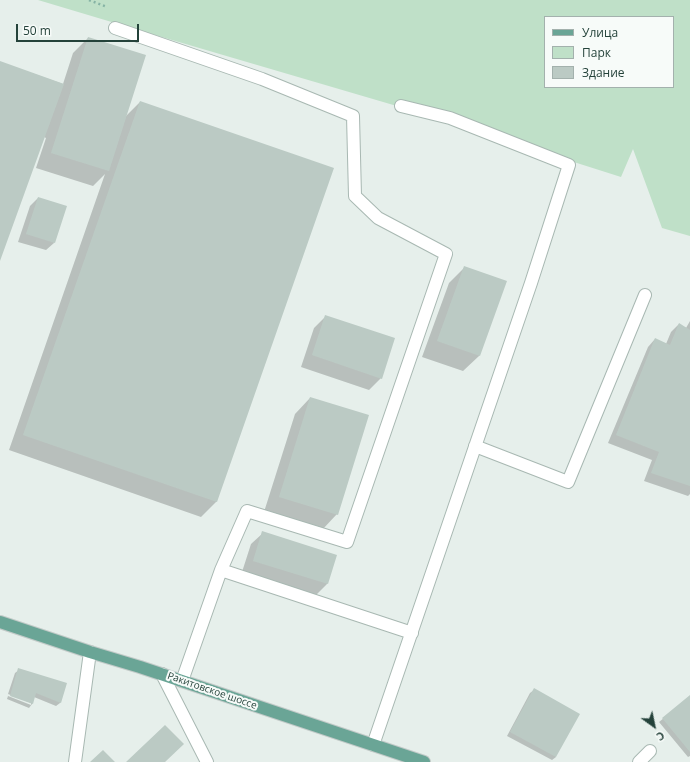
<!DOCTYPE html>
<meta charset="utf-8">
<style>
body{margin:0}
#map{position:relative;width:690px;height:762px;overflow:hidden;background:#e6efeb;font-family:"Open Sans",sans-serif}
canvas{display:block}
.legend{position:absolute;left:544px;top:16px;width:130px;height:72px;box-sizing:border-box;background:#f7fbf9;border:1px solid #a3b1ad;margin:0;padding:5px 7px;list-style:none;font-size:12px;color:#24423a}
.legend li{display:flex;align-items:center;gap:8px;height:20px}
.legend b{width:20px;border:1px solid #a3b1ad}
.north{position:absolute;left:634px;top:706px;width:40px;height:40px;-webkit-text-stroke:3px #f7fbf9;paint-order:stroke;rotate:147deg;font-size:11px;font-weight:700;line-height:16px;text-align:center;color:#24423a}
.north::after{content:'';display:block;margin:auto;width:14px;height:18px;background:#24423a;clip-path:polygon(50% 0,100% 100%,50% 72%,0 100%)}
.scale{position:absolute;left:16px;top:24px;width:123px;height:18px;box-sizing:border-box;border:2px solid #24423a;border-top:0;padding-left:5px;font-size:12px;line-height:14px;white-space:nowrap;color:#24423a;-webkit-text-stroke:3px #f7fbf9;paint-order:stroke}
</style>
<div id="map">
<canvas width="690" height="762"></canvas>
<ul class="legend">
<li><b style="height:5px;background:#6aa596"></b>Улица</li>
<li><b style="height:11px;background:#bfe0c8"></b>Парк</li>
<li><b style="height:11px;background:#bbcac4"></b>Здание</li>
</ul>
<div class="north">С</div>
<div class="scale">50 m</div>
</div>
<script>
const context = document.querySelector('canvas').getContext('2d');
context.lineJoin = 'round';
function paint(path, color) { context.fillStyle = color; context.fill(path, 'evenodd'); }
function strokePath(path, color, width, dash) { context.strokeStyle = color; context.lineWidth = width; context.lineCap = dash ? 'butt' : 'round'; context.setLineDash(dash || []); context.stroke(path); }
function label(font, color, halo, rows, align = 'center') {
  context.font = font + ' "Open Sans",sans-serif'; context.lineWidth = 4; context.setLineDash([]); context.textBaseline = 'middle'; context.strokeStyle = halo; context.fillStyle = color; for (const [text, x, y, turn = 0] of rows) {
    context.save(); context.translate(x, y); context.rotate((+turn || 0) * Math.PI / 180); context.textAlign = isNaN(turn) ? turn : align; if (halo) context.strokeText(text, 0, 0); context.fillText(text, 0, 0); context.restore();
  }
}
paint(new Path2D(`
 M38 0H690V236L662 228 633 149 621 177 407 109 155 35ZM545 17H673V87H545Z`), '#bfe0c8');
paint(new Path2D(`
 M88 38 126 116 140 102 217 501 201 517 9 450 105 174 93 186 36 168 46 138 44 137 0 259V62L63 84 73 53Z
 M38 198 54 243 46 250 18 242 30 206Z
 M465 267 505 282 479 356 463 371 422 357 449 283Z
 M326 316 381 378 369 390 301 367 314 328Z
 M690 321V494L688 496 644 481 652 460 608 443 648 347 655 339 666 344 671 332 679 324 686 328Z
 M310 398 337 514 322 530 264 512 295 414Z
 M263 533 336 556 327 584 315 596 242 572 251 544Z
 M19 670 65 684 60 703 56 706 34 697 32 704 29 708 7 699 8 696 31 705V703L8 694 15 673Z
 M534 690 556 757 552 760 507 736 530 693Z
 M690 697V756L688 757 659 722Z`), '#0003');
paint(new Path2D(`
 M88 37 146 55 109 171 51 153Z
 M0 61 64 84 0 261Z
 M140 101 334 168 217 502 23 435Z
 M38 197 67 206 55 243 26 234Z
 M464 266 507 281 480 356 437 341Z
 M325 315 395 338 382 379 312 355Z
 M679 323 690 330V486L651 473 659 452 616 435 655 338 670 345Z
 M310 397 369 415 338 515 279 497Z
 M262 531 337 555 328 584 253 561Z
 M18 668 67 683 61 703 36 693 33 704 10 696Z
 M534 688 580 714 556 757 510 732Z
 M690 695V752L662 718Z
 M165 725 184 744 165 762H126Z
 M103 750 115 762H90Z`), '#bbcac4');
const minor = new Path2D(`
 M115 28 262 79 353 116 355 196 378 218 446 254 347 542 247 511 221 570
 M475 446 568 482 645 295
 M162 674 207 762
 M182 681 221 570 412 633
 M373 745 531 283 569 165 450 118 401 106
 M75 762 90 652
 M639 762 650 751`);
const major = new Path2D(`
 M0 622 90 652 140 667 424 762`);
strokePath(minor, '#a8b8b2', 14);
strokePath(major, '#c2cac8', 14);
strokePath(new Path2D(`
 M89 0 107 7`), '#86b3a5', 2.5, [2, 3]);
strokePath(minor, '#fff', 12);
strokePath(major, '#6aa596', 12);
label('10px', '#24423a', '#f7fbf9', [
 ["Ракитовское шоссе",212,691,19]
]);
</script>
